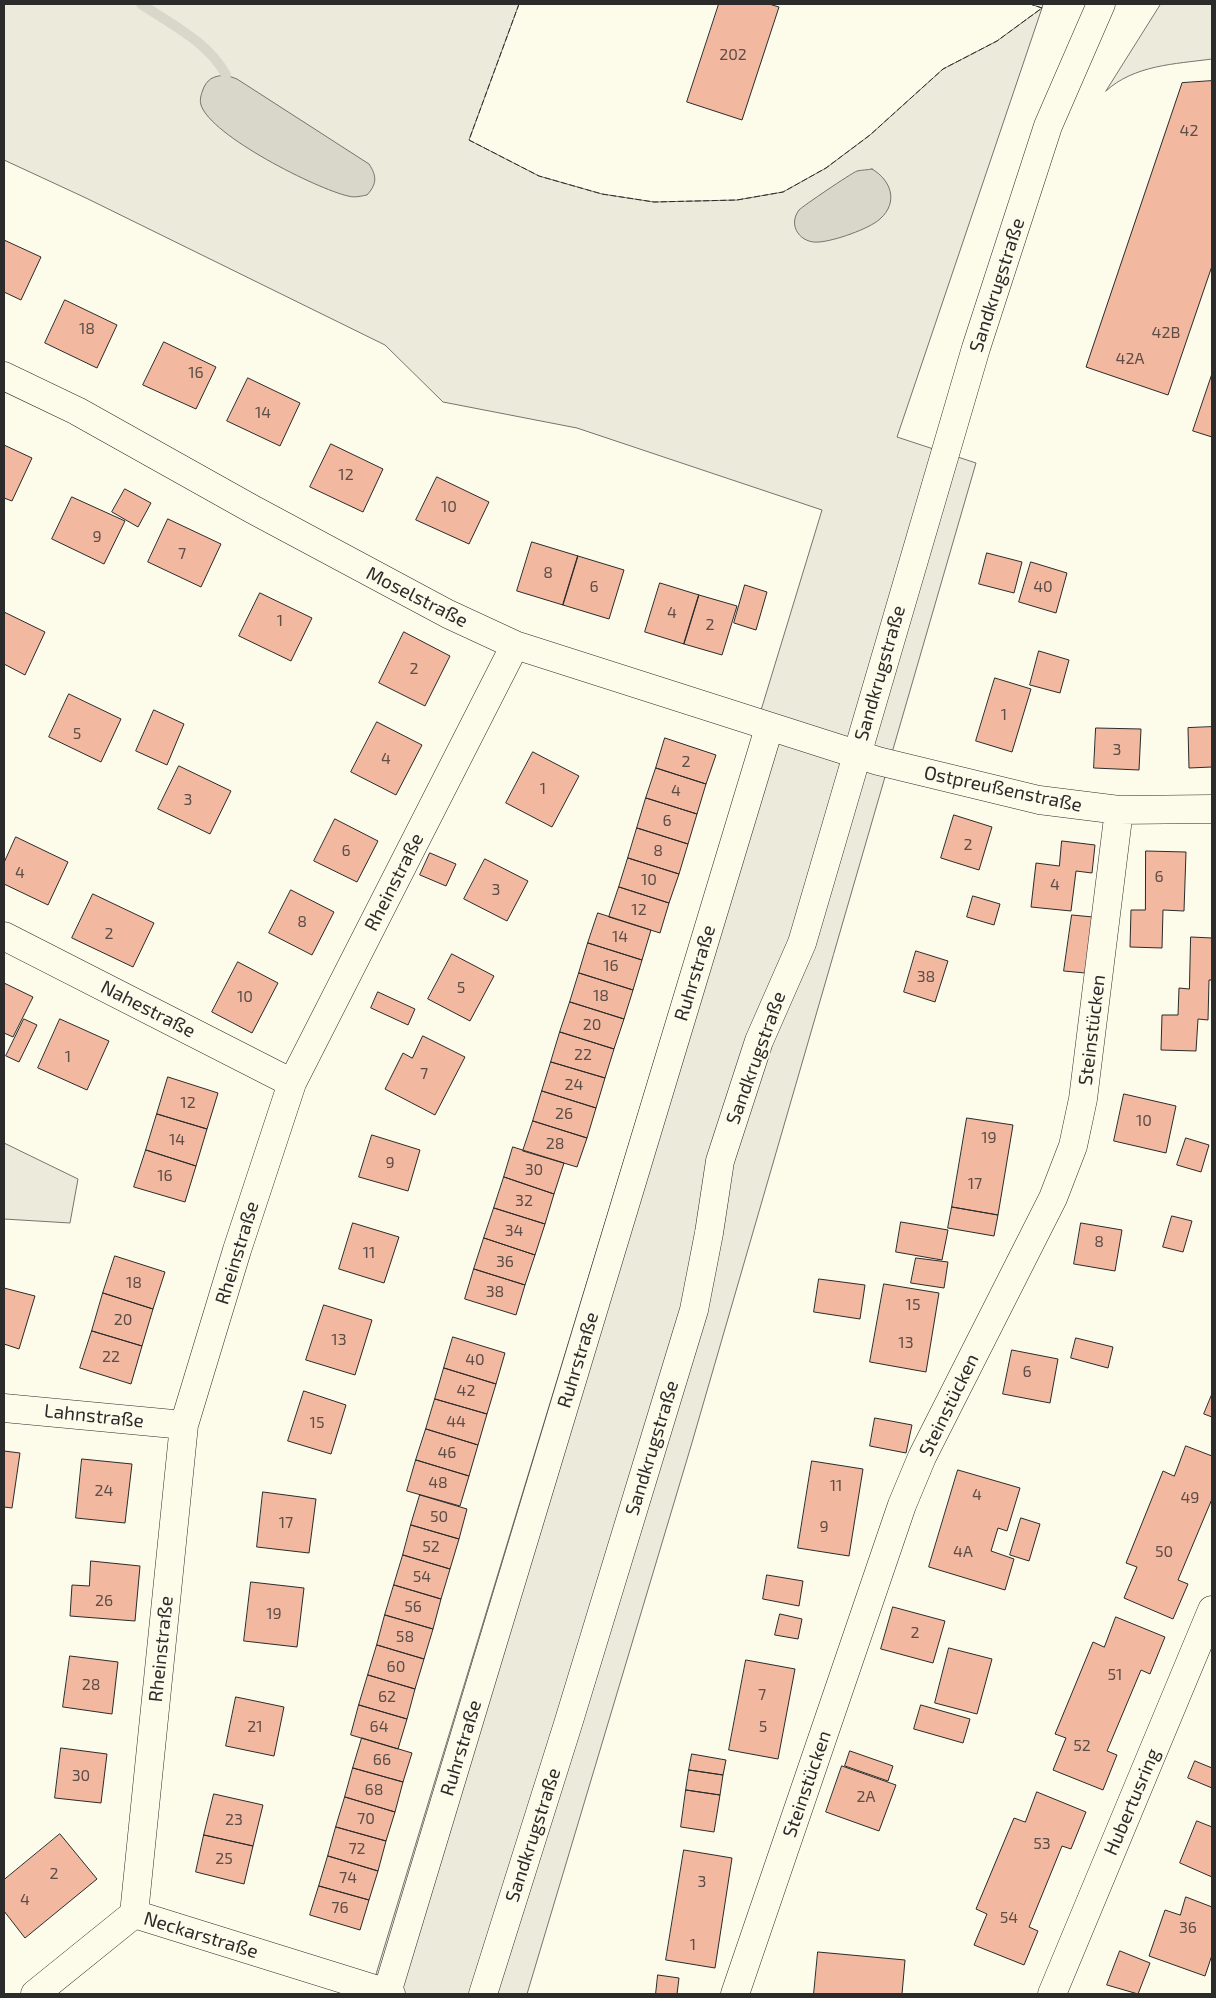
<!DOCTYPE html>
<meta charset="utf-8">
<style>
body{margin:0}
#map{position:relative;width:1216px;height:1998px;overflow:hidden;background:#fdfbea;font-family:"Exo 2",sans-serif}
canvas{display:block}
.frame{position:absolute;inset:0;border:5px solid #2b2b2b;pointer-events:none}
</style>
<div id="map">
<canvas width="1216" height="1998"></canvas>
<div class="frame"></div>
</div>
<script>
const context = document.querySelector('canvas').getContext('2d');
context.lineJoin = 'round';
function paint(path, color) { context.fillStyle = color; context.fill(path, 'evenodd'); }
function strokePath(path, color, width, dash) { context.strokeStyle = color; context.lineWidth = width; context.lineCap = dash ? 'butt' : 'round'; context.setLineDash(dash || []); context.stroke(path); }
function label(font, color, halo, rows, align = 'center') {
  context.font = font + ' "Exo 2",sans-serif'; context.lineWidth = 4; context.setLineDash([]); context.textBaseline = 'middle'; context.strokeStyle = halo; context.fillStyle = color; for (const [text, x, y, turn = 0] of rows) {
    context.save(); context.translate(x, y); context.rotate((+turn || 0) * Math.PI / 180); context.textAlign = isNaN(turn) ? turn : align; if (halo) context.strokeText(text, 0, 0); context.fillText(text, 0, 0); context.restore();
  }
}
const green = new Path2D(`
 M4 4H519L469 140 539 176 602 194 654 202 737 200 783 192 826 168 870 135 943 69 997 41 1042 8 1030 4H1043L1042 8 897 437 976 463 691 1446 527 1994H370L822 510 577 428 443 402 385 345 86 198 4 160Z
 M1161 4H1212V59C1175 64 1134 65 1106 91Z
 M4 1143 78 1179 70 1223 4 1219Z`);
paint(green, '#ecebdb');
strokePath(green, '#74746e', 1);
const water = new Path2D(`
 M226 75 237 79 369 164C377 176 377 184 367 195 361 196 355 198 348 196 317 189 211 136 201 105 199 99 202 92 204 87 209 77 216 76 226 75Z
 M872 169C891 180 899 202 880 219 869 229 834 241 819 242 801 244 787 226 799 210 803 206 850 174 857 171 861 170 867 170 872 169Z`);
paint(water, '#d8d7c9');
strokePath(water, '#74746e', 1);
strokePath(new Path2D(`
 M141 4C171 24 208 42 226 75`), '#d8d7c9', 10);
const building = new Path2D(`
 M719 4H769L779 7 742 120 687 102Z
 M1212 81V266L1168 395 1086 367 1182 83Z
 M4 240 41 257 21 300 4 292Z
 M65 300 117 325 97 368 45 343Z
 M164 342 216 367 196 409 143 385Z
 M1212 374V437L1193 431Z
 M248 378 300 403 280 446 227 421Z
 M331 444 383 469 363 512 310 487Z
 M4 445 32 458 12 501 4 498Z
 M437 477 489 502 469 544 416 520Z
 M125 489 151 503 138 527 112 512Z
 M72 497 125 521 104 564 52 539Z
 M168 519 221 544 201 587 148 562Z
 M532 542 578 556 563 605 517 591Z
 M987 553 1022 562 1014 593 979 584Z
 M578 556 624 570 609 619 563 605Z
 M1031 562 1067 573 1056 613 1019 602Z
 M660 583 699 595 684 644 645 632Z
 M745 585 767 592 756 630 734 623Z
 M260 593 312 618 291 661 239 636Z
 M699 595 737 606 722 655 684 644Z
 M4 612 45 632 25 675 4 664Z
 M404 632 450 656 425 706 379 683Z
 M1039 651 1069 660 1060 693 1030 685Z
 M995 678 1031 689 1012 752 976 741Z
 M69 694 121 719 101 762 49 737Z
 M154 710 184 724 167 765 136 751Z
 M377 722 422 745 396 795 351 772Z
 M1212 727V767L1189 768 1188 728Z
 M1096 728 1141 729 1139 770 1094 768Z
 M665 738 716 755 706 784 656 768Z
 M533 752 579 776 552 827 506 803Z
 M179 766 231 791 210 834 158 809Z
 M656 768 706 784 697 814 646 798Z
 M646 798 697 814 688 844 637 828Z
 M954 815 992 827 979 870 941 858Z
 M335 819 378 841 357 882 314 861Z
 M637 828 688 844 679 874 628 858Z
 M16 837 68 862 48 905 4 884V863Z
 M1062 841 1095 845 1092 873 1076 871 1071 911 1031 907 1036 863 1059 866Z
 M1146 851 1186 852 1184 911 1163 910 1162 948 1130 947 1131 910H1145Z
 M430 853 456 864 446 886 420 875Z
 M628 858 679 874 669 903 619 887Z
 M485 859 528 881 507 921 464 899Z
 M619 887 669 903 660 933 609 917Z
 M291 890 334 912 312 955 269 933Z
 M93 894 154 923 133 967 72 938Z
 M973 896 1000 904 994 925 967 917Z
 M598 913 651 930 642 960 588 943Z
 M1072 915 1093 917 1085 973 1064 971Z
 M1191 937 1212 938V980H1209L1208 1020 1198 1019 1196 1051 1161 1050 1162 1015H1178L1179 988 1189 989Z
 M588 943 642 960 633 990 579 973Z
 M916 951 948 961 935 1002 904 992Z
 M452 954 494 976 470 1021 428 999Z
 M238 962 278 983 252 1033 212 1012Z
 M579 973 633 990 624 1019 570 1002Z
 M4 983 33 997 13 1037 4 1033Z
 M378 992 415 1009 408 1025 371 1008Z
 M570 1002 624 1019 614 1049 560 1032Z
 M24 1019 37 1025 19 1062 6 1056Z
 M60 1019 109 1041 87 1090 38 1068Z
 M560 1032 614 1049 605 1078 551 1062Z
 M423 1036 465 1057 435 1115 385 1089 403 1053 412 1058Z
 M551 1062 605 1078 596 1108 542 1091Z
 M168 1077 218 1093 207 1129 157 1114Z
 M542 1091 596 1108 587 1138 533 1121Z
 M1124 1094 1176 1106 1166 1153 1114 1141Z
 M157 1114 207 1129 196 1166 146 1150Z
 M967 1118 1013 1125 998 1215 952 1207Z
 M533 1121 587 1138 577 1167 523 1151Z
 M372 1135 420 1150 408 1191 359 1177Z
 M1186 1138 1209 1145 1201 1172 1177 1165Z
 M513 1147 564 1163 554 1194 504 1177Z
 M146 1150 196 1166 185 1202 134 1187Z
 M504 1177 554 1194 545 1224 494 1208Z
 M952 1207 998 1215 994 1236 948 1228Z
 M494 1208 545 1224 535 1255 484 1238Z
 M1172 1216 1192 1221 1183 1252 1163 1247Z
 M901 1222 948 1230 942 1260 896 1252Z
 M353 1223 399 1237 384 1283 339 1269Z
 M1081 1223 1122 1230 1115 1271 1074 1264Z
 M484 1238 535 1255 525 1285 474 1269Z
 M115 1256 165 1272 153 1309 103 1293Z
 M916 1258 948 1262 944 1288 911 1283Z
 M474 1269 525 1285 516 1315 465 1299Z
 M819 1279 865 1285 860 1319 814 1312Z
 M884 1284 939 1293 926 1372 870 1362Z
 M4 1288 35 1296 19 1349 4 1344Z
 M103 1293 153 1309 142 1346 92 1331Z
 M324 1305 372 1320 355 1375 306 1360Z
 M92 1331 142 1346 131 1384 80 1368Z
 M453 1337 505 1353 496 1384 444 1368Z
 M1076 1338 1113 1347 1108 1368 1071 1358Z
 M1012 1350 1058 1359 1050 1403 1003 1394Z
 M444 1368 496 1384 487 1414 435 1399Z
 M304 1391 346 1405 331 1454 288 1441Z
 M1212 1394V1417L1204 1414Z
 M435 1399 487 1414 478 1445 426 1429Z
 M875 1418 912 1425 906 1453 870 1446Z
 M426 1429 478 1445 469 1476 416 1460Z
 M1186 1446 1212 1456V1499L1178 1580 1188 1584 1173 1619 1124 1598 1137 1567 1126 1563 1163 1471 1174 1476Z
 M4 1451 20 1453 12 1508 4 1507Z
 M82 1459 132 1464 125 1523 76 1518Z
 M416 1460 469 1476 460 1506 407 1491Z
 M812 1461 863 1469 849 1556 798 1548Z
 M958 1470 1020 1488 1007 1531 998 1528 991 1551 1014 1559 1005 1590 929 1567Z
 M263 1492 316 1499 309 1553 257 1547Z
 M420 1495 467 1509 459 1539 411 1525Z
 M1021 1518 1040 1524 1029 1561 1010 1555Z
 M411 1525 459 1539 450 1569 403 1555Z
 M403 1555 450 1569 441 1599 394 1585Z
 M91 1561 140 1566 135 1621 70 1616 72 1585 89 1586Z
 M767 1575 803 1581 799 1606 763 1599Z
 M251 1582 304 1588 297 1647 244 1641Z
 M394 1585 441 1599 433 1629 385 1615Z
 M893 1607 945 1621 933 1663 881 1649Z
 M780 1614 802 1619 798 1639 775 1635Z
 M385 1615 433 1629 424 1659 377 1645Z
 M1116 1617 1165 1637 1150 1674 1141 1670 1107 1751 1117 1755 1103 1790 1053 1770 1066 1738 1055 1734 1093 1642 1104 1647Z
 M377 1645 424 1659 415 1689 368 1675Z
 M949 1648 992 1659 977 1714 935 1703Z
 M70 1656 118 1662 112 1714 63 1707Z
 M746 1660 795 1669 778 1759 729 1750Z
 M368 1675 415 1689 407 1719 359 1705Z
 M236 1697 284 1707 274 1756 226 1746Z
 M359 1705 407 1719 398 1749 351 1735Z
 M921 1705 970 1719 963 1743 914 1729Z
 M362 1738 412 1753 403 1782 353 1768Z
 M61 1748 107 1754 101 1803 55 1798Z
 M850 1751 893 1766 888 1781 845 1766Z
 M692 1754 726 1760 723 1775 689 1770Z
 M1195 1761 1212 1768V1788L1188 1778Z
 M842 1766 896 1785 879 1831 826 1812Z
 M353 1768 403 1782 395 1812 345 1797Z
 M689 1770 723 1775 720 1795 686 1790Z
 M686 1790 720 1795 714 1832 681 1827Z
 M1037 1792 1086 1812 1071 1849 1062 1846 1029 1927 1038 1931 1024 1965 974 1945 987 1914 976 1909 1014 1818 1025 1822Z
 M214 1794 263 1805 253 1846 204 1835Z
 M345 1797 395 1812 386 1841 336 1827Z
 M1197 1821 1212 1827V1877L1180 1863Z
 M336 1827 386 1841 378 1871 328 1856Z
 M60 1834 97 1879 25 1938 4 1911V1880Z
 M204 1835 253 1846 244 1884 196 1872Z
 M684 1850 732 1858 715 1968 666 1960Z
 M328 1856 378 1871 369 1900 319 1886Z
 M319 1886 369 1900 360 1930 310 1915Z
 M1186 1897 1212 1907V1955L1205 1976 1149 1956 1165 1910 1180 1915Z
 M1120 1951 1150 1963 1138 1994 1107 1985Z
 M818 1952 905 1960 902 1994H814Z
 M658 1975 679 1978 677 1994H656Z`);
paint(building, '#f2b8a0');
strokePath(building, '#2b2b2b', 1);
const minor = new Path2D(`
 M4 376 77 411 252 509 448 614 515 645 878 761 1039 800 1119 810 1212 809
 M4 936 292 1083
 M4 1408 184 1425
 M134 1914 184 1425 237 1250 292 1083 515 645
 M387 1993 769 728
 M35 1994 134 1914 391 1994
 M735 1994 902 1505 922 1457 1053 1198 1073 1146 1083 1099 1119 810
 M1052 1994 1212 1610`);
const tertiary = new Path2D(`
 M483 1994 568 1724 694 1310 709 1233 720 1161 759 1041 802 943 976 348 1048 126 1101 4`);
strokePath(minor, '#2b2b2b', 29);
strokePath(tertiary, '#2b2b2b', 29);
strokePath(minor, '#fdfbea', 28);
strokePath(tertiary, '#fdfbea', 28);
strokePath(new Path2D(`
 M519 4 469 140 539 176 602 194 654 202 737 200 783 192 826 168 870 135 943 69 997 41 1042 8 1030 4`), '#2b2b2b', 1, [6, 2.5]);
label('16px', '#5d4e48', null, [
 ["202",733,55],
 ["42",1189,131],
 ["18",87,329],
 ["42B",1166,333],
 ["42A",1130,359],
 ["16",196,373],
 ["14",263,413],
 ["12",346,475],
 ["10",449,507],
 ["9",97,537],
 ["7",182,554],
 ["8",548,573],
 ["6",594,587],
 ["40",1043,587],
 ["4",672,613],
 ["1",280,621],
 ["2",710,625],
 ["2",414,669],
 ["1",1004,715],
 ["5",77,734],
 ["3",1117,750],
 ["4",386,759],
 ["2",686,762],
 ["1",543,789],
 ["4",676,791],
 ["3",188,800],
 ["6",667,821],
 ["2",968,845],
 ["6",346,851],
 ["8",658,851],
 ["4",20,873],
 ["6",1159,877],
 ["10",649,880],
 ["4",1055,885],
 ["3",496,890],
 ["12",639,910],
 ["8",302,922],
 ["2",109,934],
 ["14",620,937],
 ["16",611,966],
 ["38",926,977],
 ["5",461,988],
 ["18",601,996],
 ["10",245,997],
 ["20",592,1025],
 ["22",583,1055],
 ["1",68,1057],
 ["7",424,1074],
 ["24",574,1085],
 ["12",188,1103],
 ["26",564,1114],
 ["10",1144,1121],
 ["19",989,1138],
 ["14",177,1140],
 ["28",555,1144],
 ["9",390,1163],
 ["30",534,1170],
 ["16",165,1176],
 ["17",975,1184],
 ["32",524,1201],
 ["34",514,1231],
 ["8",1099,1242],
 ["11",369,1253],
 ["36",505,1262],
 ["18",134,1283],
 ["38",495,1292],
 ["15",913,1305],
 ["20",123,1320],
 ["13",339,1340],
 ["13",906,1343],
 ["22",111,1357],
 ["40",475,1360],
 ["6",1027,1372],
 ["42",466,1391],
 ["44",456,1422],
 ["15",317,1423],
 ["46",447,1453],
 ["48",438,1483],
 ["11",836,1486],
 ["24",104,1491],
 ["4",977,1495],
 ["49",1190,1498],
 ["50",439,1517],
 ["17",286,1523],
 ["9",824,1527],
 ["52",431,1547],
 ["4A",963,1552],
 ["50",1164,1552],
 ["54",422,1577],
 ["26",104,1601],
 ["56",413,1607],
 ["19",274,1614],
 ["2",915,1633],
 ["58",405,1637],
 ["60",396,1667],
 ["51",1115,1675],
 ["28",91,1685],
 ["7",762,1695],
 ["62",387,1697],
 ["21",255,1727],
 ["64",379,1727],
 ["5",763,1727],
 ["52",1082,1746],
 ["66",382,1760],
 ["30",81,1776],
 ["68",374,1790],
 ["2A",866,1797],
 ["70",366,1819],
 ["23",234,1820],
 ["53",1042,1844],
 ["72",357,1849],
 ["25",224,1859],
 ["2",54,1874],
 ["74",348,1878],
 ["3",702,1882],
 ["4",25,1900],
 ["76",340,1908],
 ["54",1009,1918],
 ["36",1188,1928],
 ["1",693,1945]
]);
label('19px', '#2b2b2b', '#fdfbea', [
 ["Sandkrugstraße",997,285,-72],
 ["Moselstraße",417,597,27],
 ["Sandkrugstraße",880,673,-74],
 ["Ostpreußenstraße",1003,789,12],
 ["Rheinstraße",394,882,-63],
 ["Ruhrstraße",695,973,-73],
 ["Nahestraße",148,1009,27],
 ["Steinstücken",1092,1030,-83],
 ["Sandkrugstraße",756,1058,-70],
 ["Rheinstraße",237,1253,-73],
 ["Ruhrstraße",578,1360,-73],
 ["Steinstücken",949,1405,-64],
 ["Lahnstraße",94,1416,6],
 ["Sandkrugstraße",652,1448,-73],
 ["Rheinstraße",161,1649,-84],
 ["Ruhrstraße",461,1748,-73],
 ["Steinstücken",807,1784,-71],
 ["Hubertusring",1132,1802,-67],
 ["Sandkrugstraße",533,1835,-72],
 ["Neckarstraße",201,1935,17]
]);
</script>
